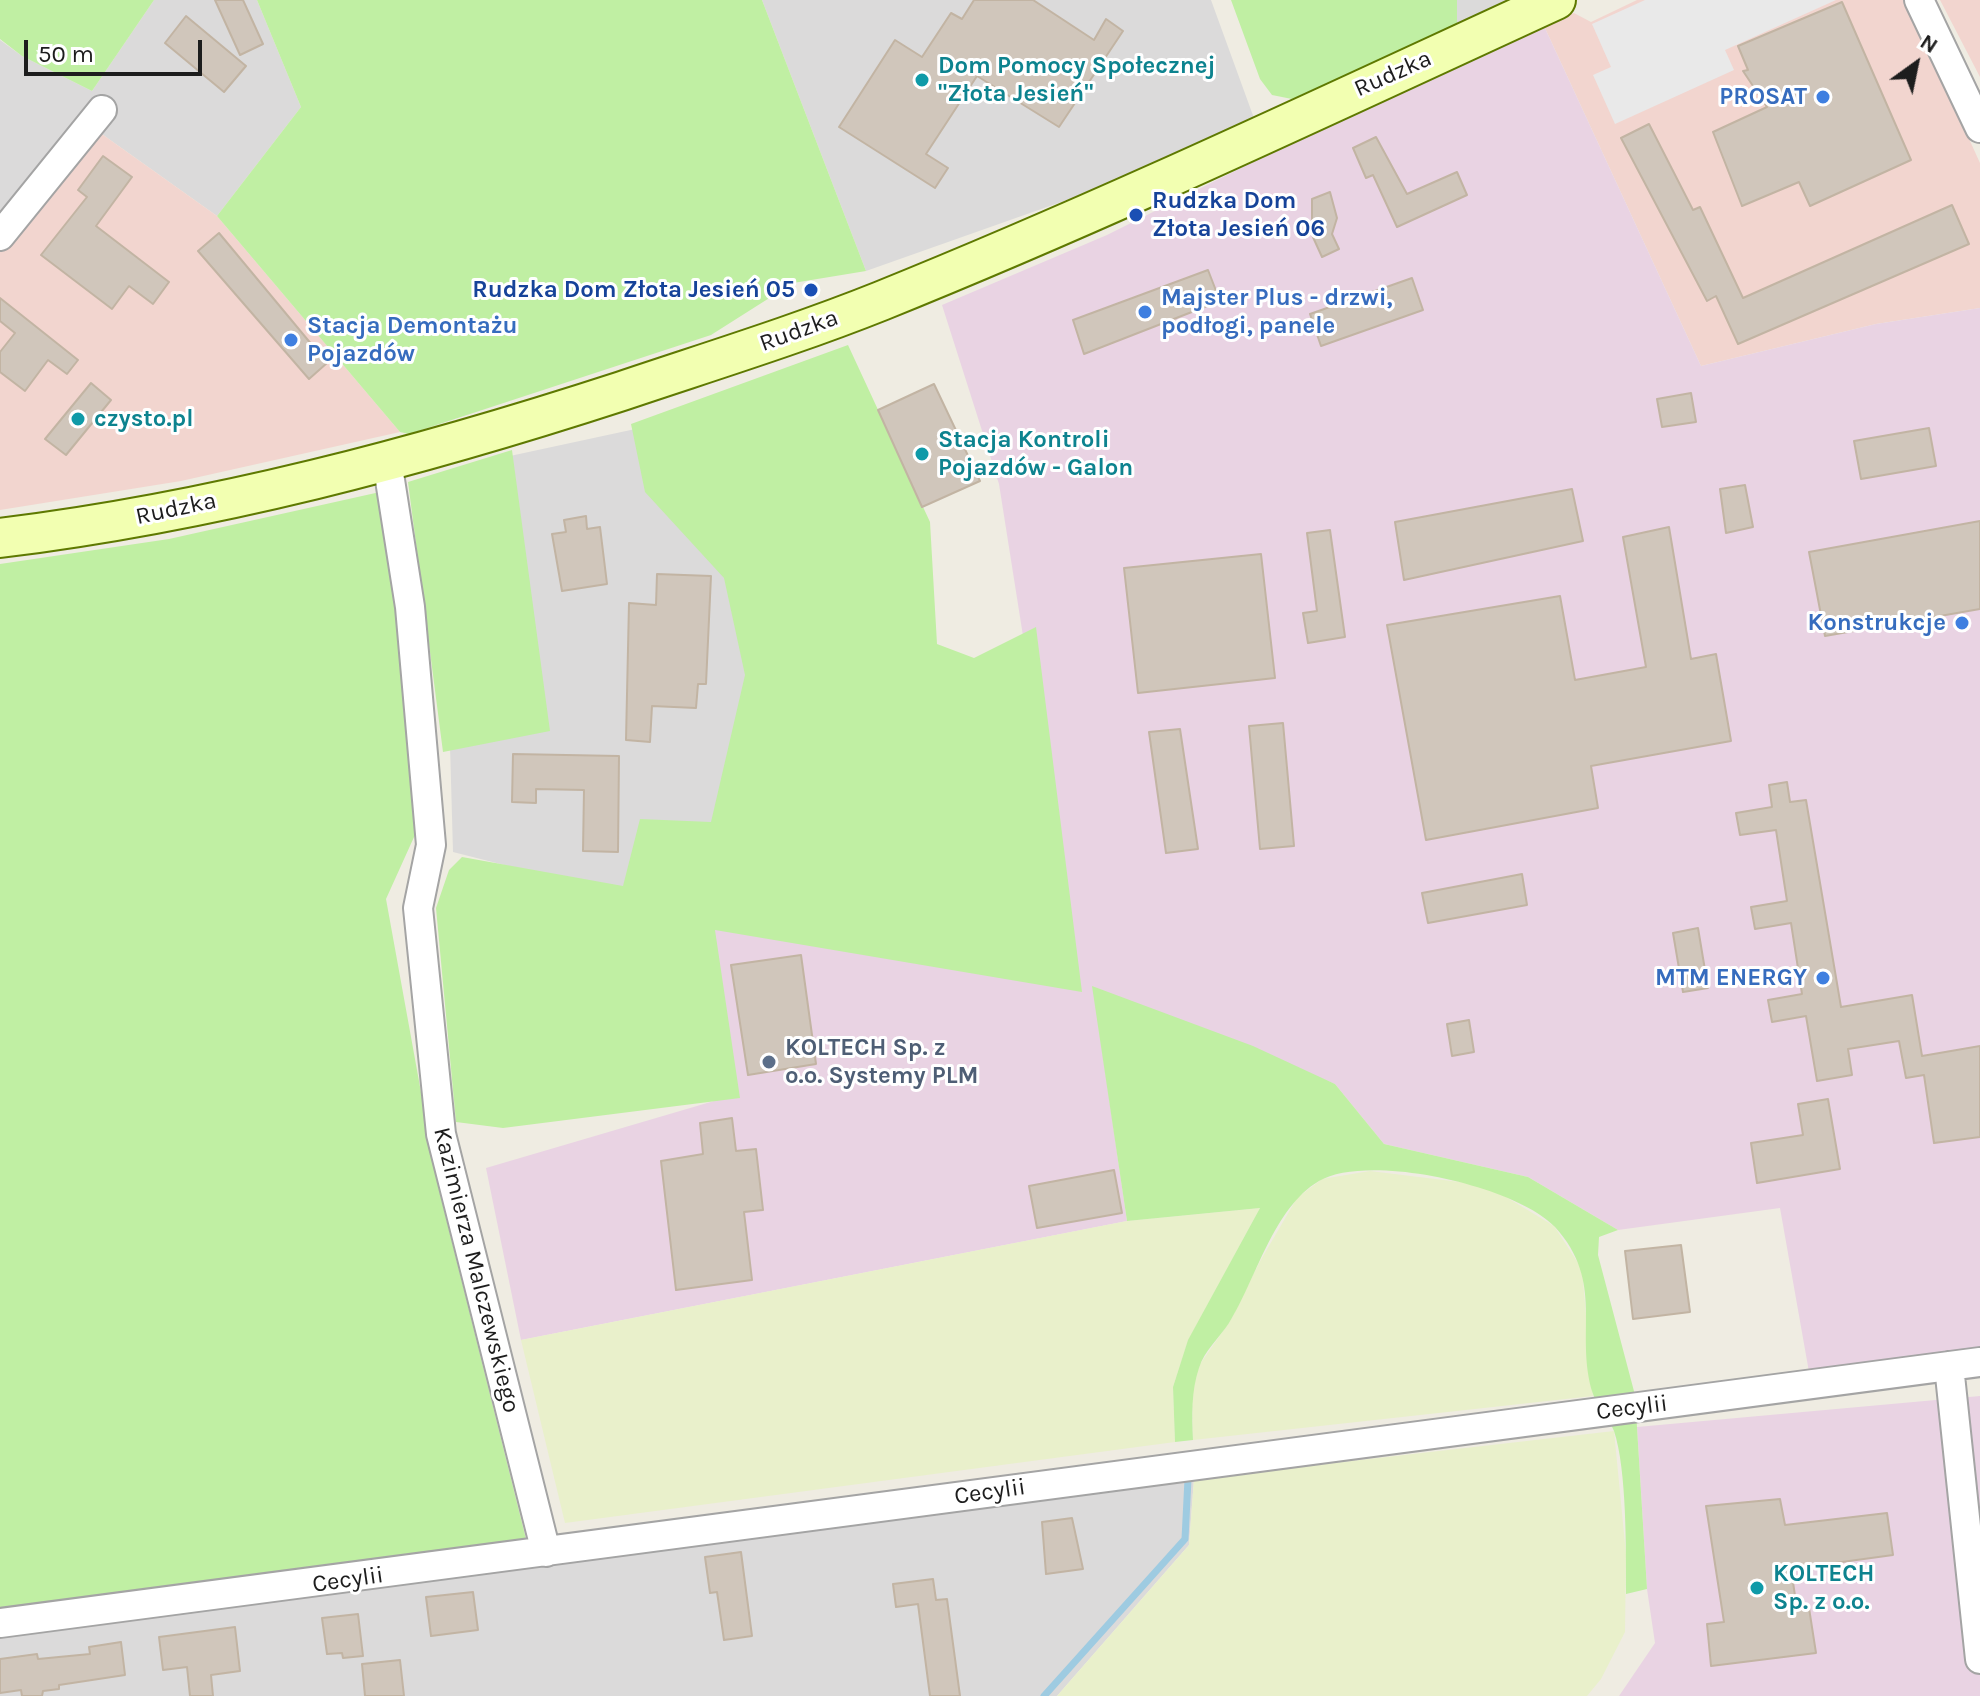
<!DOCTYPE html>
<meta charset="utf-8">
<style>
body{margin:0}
#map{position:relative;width:1980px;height:1696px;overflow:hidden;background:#efece2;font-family:Karla,sans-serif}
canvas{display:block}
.north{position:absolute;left:1876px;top:24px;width:80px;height:80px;-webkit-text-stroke:6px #fff;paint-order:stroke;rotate:33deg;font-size:22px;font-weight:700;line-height:32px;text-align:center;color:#1d1d1d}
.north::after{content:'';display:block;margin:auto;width:28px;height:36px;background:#1d1d1d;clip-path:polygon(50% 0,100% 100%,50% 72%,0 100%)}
.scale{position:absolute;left:24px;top:40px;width:178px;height:36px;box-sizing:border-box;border:4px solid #1d1d1d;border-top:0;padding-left:10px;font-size:24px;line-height:28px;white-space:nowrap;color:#1d1d1d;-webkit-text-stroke:6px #fff;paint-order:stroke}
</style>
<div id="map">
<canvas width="1980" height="1696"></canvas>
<div class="north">N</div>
<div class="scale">50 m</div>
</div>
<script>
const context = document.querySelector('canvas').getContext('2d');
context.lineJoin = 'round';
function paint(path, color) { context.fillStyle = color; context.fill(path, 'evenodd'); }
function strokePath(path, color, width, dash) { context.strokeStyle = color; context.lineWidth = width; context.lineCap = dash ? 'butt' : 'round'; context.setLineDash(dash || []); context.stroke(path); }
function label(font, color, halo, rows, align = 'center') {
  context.font = font + ' Karla,sans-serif'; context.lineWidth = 6; context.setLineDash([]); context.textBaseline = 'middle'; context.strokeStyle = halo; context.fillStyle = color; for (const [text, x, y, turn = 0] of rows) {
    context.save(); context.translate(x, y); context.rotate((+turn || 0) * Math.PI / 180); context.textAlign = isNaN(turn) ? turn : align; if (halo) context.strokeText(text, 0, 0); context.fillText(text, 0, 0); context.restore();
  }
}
paint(new Path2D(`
 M154 0H257L301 107 217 216 99 132 0 252V40L22 56 92 91Z
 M762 0H1211L1259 132 866 271Z
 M1457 0H1508L1457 25Z
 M640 428 726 564 756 671 727 824 642 900 453 852 450 745 510 456Z
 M1194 1479 1189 1545 1057 1696H0V1609L526 1539 530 1564 881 1515 1105 1493Z`), '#dbdada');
paint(new Path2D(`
 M1637 0H1906L1980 163V308L1876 324 1701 366 1544 26 1574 13 1591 22Z
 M1940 0H1980V77Z
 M99 132 217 216 400 432 181 481 0 510V252Z`), '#f2d5cf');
paint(new Path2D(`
 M1544 26 1701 366 1876 324 1980 308V1347L1809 1372 1780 1208 1618 1230 1528 1177 1384 1144 1335 1084 1093 987 1127 1221 521 1340 486 1168 731 1096 702 918 1078 984 999 484 942 305 1107 235 1347 115Z
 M1980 1396V1696H1619L1655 1643 1647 1589 1637 1427Z`), '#e9d3e3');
paint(new Path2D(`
 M1370 1171 1468 1183 1501 1194 1554 1226 1582 1269 1593 1396 1193 1440 1192 1392 1200 1364 1230 1321 1259 1263 1297 1198 1322 1179Z
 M1260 1208 1188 1341 1173 1387 1175 1442 565 1523 521 1340 1127 1221Z
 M1614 1431 1626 1554 1625 1632 1601 1679 1587 1696H1057L1189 1545 1194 1479Z`), '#e9f0cb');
paint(new Path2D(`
 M0 0H154L92 91 22 56 0 39Z
 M257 0H762L866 271 793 283 711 335 409 434 400 432 217 216 301 107Z
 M1231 0H1457V25L1292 99 1272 95 1260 79Z
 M848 345 930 522 937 644 974 658 1036 627 1082 992 715 930 740 1098 503 1128 456 1122 436 908 449 870 462 857 623 886 640 819 711 822 745 675 724 578 645 492 631 424Z
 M512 450 550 731 443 752 408 482Z
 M380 492 404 650 419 826 386 899 438 1186 526 1539 0 1610V564L169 539Z
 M1092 986 1253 1046 1335 1084 1384 1144 1528 1177 1618 1230 1599 1237 1598 1255 1635 1395 1647 1589 1626 1594C1626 1551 1627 1470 1614 1431 1609 1418 1597 1408 1593 1394 1574 1333 1606 1283 1555 1227 1517 1186 1368 1152 1319 1181 1273 1208 1256 1280 1229 1323 1220 1337 1204 1351 1199 1368 1191 1392 1192 1415 1193 1440L1175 1442 1173 1387 1188 1340 1260 1208 1127 1221Z`), '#c0efa3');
paint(new Path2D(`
 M1645 0H1836L1725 50 1734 70 1615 124 1593 75 1611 67 1592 24Z`), '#e9e9e9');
strokePath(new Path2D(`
 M1044 1696 1185 1539 1188 1479`), '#9ecbe1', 7);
const building = new Path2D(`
 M215 0H243L263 44 240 55Z
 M974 0H1033L1094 40 1106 19 1123 31 1059 127 977 76 926 154 948 168 935 188 839 127 895 40 922 57 951 13 962 19Z
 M1842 2 1911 160 1810 206 1799 182 1742 206 1713 132 1767 107 1743 71 1748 70 1738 46Z
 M186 16 246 66 224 92 165 43Z
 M1649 124 1693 210 1700 207 1743 298 1952 205 1969 244 1738 344 1716 296 1707 301 1621 138Z
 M1376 137 1407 194 1457 172 1467 195 1397 227 1373 175 1366 178 1353 148Z
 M103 156 132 177 96 226 169 282 153 304 129 286 112 309 41 255 87 197 78 190Z
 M1330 192 1337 218 1332 234 1339 249 1322 257 1312 235V199Z
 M219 233 327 363 309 379 198 251Z
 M1208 270 1220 301 1084 354 1073 320Z
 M1412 278 1423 310 1321 346 1310 314Z
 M0 298 78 360 67 374 48 360 25 391 0 372V352L15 333 0 321Z
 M91 383 111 400 66 455 45 439Z
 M934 384 980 481 922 507 878 410Z
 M1691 393 1696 422 1662 427 1657 399Z
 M1929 428 1936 466 1861 479 1854 441Z
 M1745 485 1753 527 1726 533 1720 489Z
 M1572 489 1583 541 1404 580 1395 522Z
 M586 516 587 529 600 527 607 584 562 591 552 534 566 532 564 520Z
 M1980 521V609L1825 636 1809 552Z
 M1669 527 1691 659 1716 654 1731 741 1591 766 1598 808 1426 840 1387 625 1560 596 1575 680 1646 667 1623 537Z
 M1330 530 1345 637 1308 643 1303 613 1317 611 1307 533Z
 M1261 554 1275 678 1138 693 1124 568Z
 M657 574 711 576 706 684H698L696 708 652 706 650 742 626 740 629 603 656 605Z
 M1283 723 1294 846 1260 849 1249 726Z
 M1180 729 1198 849 1166 853 1149 732Z
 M513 754 619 756 618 852 583 851 584 790 536 789V803L512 802Z
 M1787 782 1790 802 1806 800 1841 1007 1912 995 1922 1056 1980 1046V1137L1934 1143 1924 1075 1906 1078 1899 1041 1848 1049 1852 1075 1817 1081 1806 1016 1772 1022 1768 1000 1802 994 1791 923 1755 929 1751 907 1787 901 1776 830 1740 835 1736 813 1772 807 1769 785Z
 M1522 874 1527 905 1428 923 1422 893Z
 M1698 928 1708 988 1683 992 1673 933Z
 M801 955 816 1064 748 1075 731 965Z
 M1469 1020 1474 1052 1452 1056 1447 1024Z
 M1828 1099 1840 1169 1757 1183 1751 1143 1803 1135 1798 1104Z
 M732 1118 736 1151 756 1149 763 1210 744 1212 752 1280 676 1290 661 1161 703 1154 700 1123Z
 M1114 1170 1122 1213 1037 1228 1029 1186Z
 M1681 1245 1690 1312 1633 1319 1625 1251Z
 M1780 1499 1785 1525 1887 1513 1893 1555 1791 1569 1797 1609 1809 1608 1816 1653 1711 1666 1707 1624 1724 1622 1706 1506Z
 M1072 1518 1083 1569 1046 1574 1042 1522Z
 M741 1552 752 1636 724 1640 717 1592 710 1593 705 1557Z
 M933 1579 936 1600 947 1599 960 1696H930L918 1604 896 1607 893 1584Z
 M473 1592 478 1630 431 1636 426 1597Z
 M358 1614 363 1656 343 1658 342 1653 327 1654 322 1618Z
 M235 1627 240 1671 211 1675 213 1696H190L187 1667 163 1670 159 1637Z
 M121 1642 125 1675 59 1685V1689L43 1691 42 1696H22L21 1690 0 1693V1659L37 1654 38 1659 90 1654 89 1647Z
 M400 1660 404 1696H365L362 1664Z`);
paint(building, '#d0c6bb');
strokePath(building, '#c2b4a3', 2);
const street = new Path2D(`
 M1919 0 1980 128
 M0 236 102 110
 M387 461 410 607 431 845 418 908 441 1134 546 1552
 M1949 1366 1980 1659
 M0 1623 1980 1362`);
const secondary = new Path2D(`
 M0 538C212 512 419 457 622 391 708 362 796 335 881 301 1109 209 1332 103 1556 0`);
strokePath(street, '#a4a4a4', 32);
strokePath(secondary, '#5e7900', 42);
strokePath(street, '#fff', 28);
strokePath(secondary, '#f2ffb1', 38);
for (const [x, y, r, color] of [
 [922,80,8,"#0f9aa8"],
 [1823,97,8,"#3f7fe0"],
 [1136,215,8,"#1a4fb4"],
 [811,290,8,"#1a4fb4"],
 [1145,312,8,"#3f7fe0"],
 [291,340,8,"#3f7fe0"],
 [78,419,8,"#0f9aa8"],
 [922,454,8,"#0f9aa8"],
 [1962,623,8,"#3f7fe0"],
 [1823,978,8,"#3f7fe0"],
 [769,1062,8,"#5c6f8a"],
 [1757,1588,8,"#0f9aa8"]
]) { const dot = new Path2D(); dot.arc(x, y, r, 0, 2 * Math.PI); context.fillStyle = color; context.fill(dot); strokePath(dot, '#fff', 3); }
label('bold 24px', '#0d838f', '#fff', [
 ["Dom Pomocy Społecznej",938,66],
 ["\"Złota Jesień\"",938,94],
 ["czysto.pl",94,419],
 ["Stacja Kontroli",938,440],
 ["Pojazdów - Galon",938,468],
 ["KOLTECH",1773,1574],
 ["Sp. z o.o.",1773,1602]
], 'left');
label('24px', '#1d1d1d', '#fff', [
 ["Rudzka",1393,74,-24],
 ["Rudzka",799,331,-20],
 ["Rudzka",176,509,-12],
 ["Kazimierza Malczewskiego",476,1270,76],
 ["Cecylii",1632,1408,-7],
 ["Cecylii",990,1492,-8],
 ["Cecylii",348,1580,-8]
]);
label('bold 24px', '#366cbe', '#fff', [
 ["PROSAT",1807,97],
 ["Majster Plus - drzwi,",1161,298,"left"],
 ["podłogi, panele",1161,326,"left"],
 ["Stacja Demontażu",307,326,"left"],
 ["Pojazdów",307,354,"left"],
 ["Konstrukcje",1946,623],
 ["MTM ENERGY",1807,978]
], 'right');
label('bold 24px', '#164399', '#fff', [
 ["Rudzka Dom",1152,201],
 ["Złota Jesień 06",1152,229],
 ["Rudzka Dom Złota Jesień 05",795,290,"right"]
], 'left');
label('bold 24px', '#4e5e75', '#fff', [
 ["KOLTECH Sp. z",785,1048],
 ["o.o. Systemy PLM",785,1076]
], 'left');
</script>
